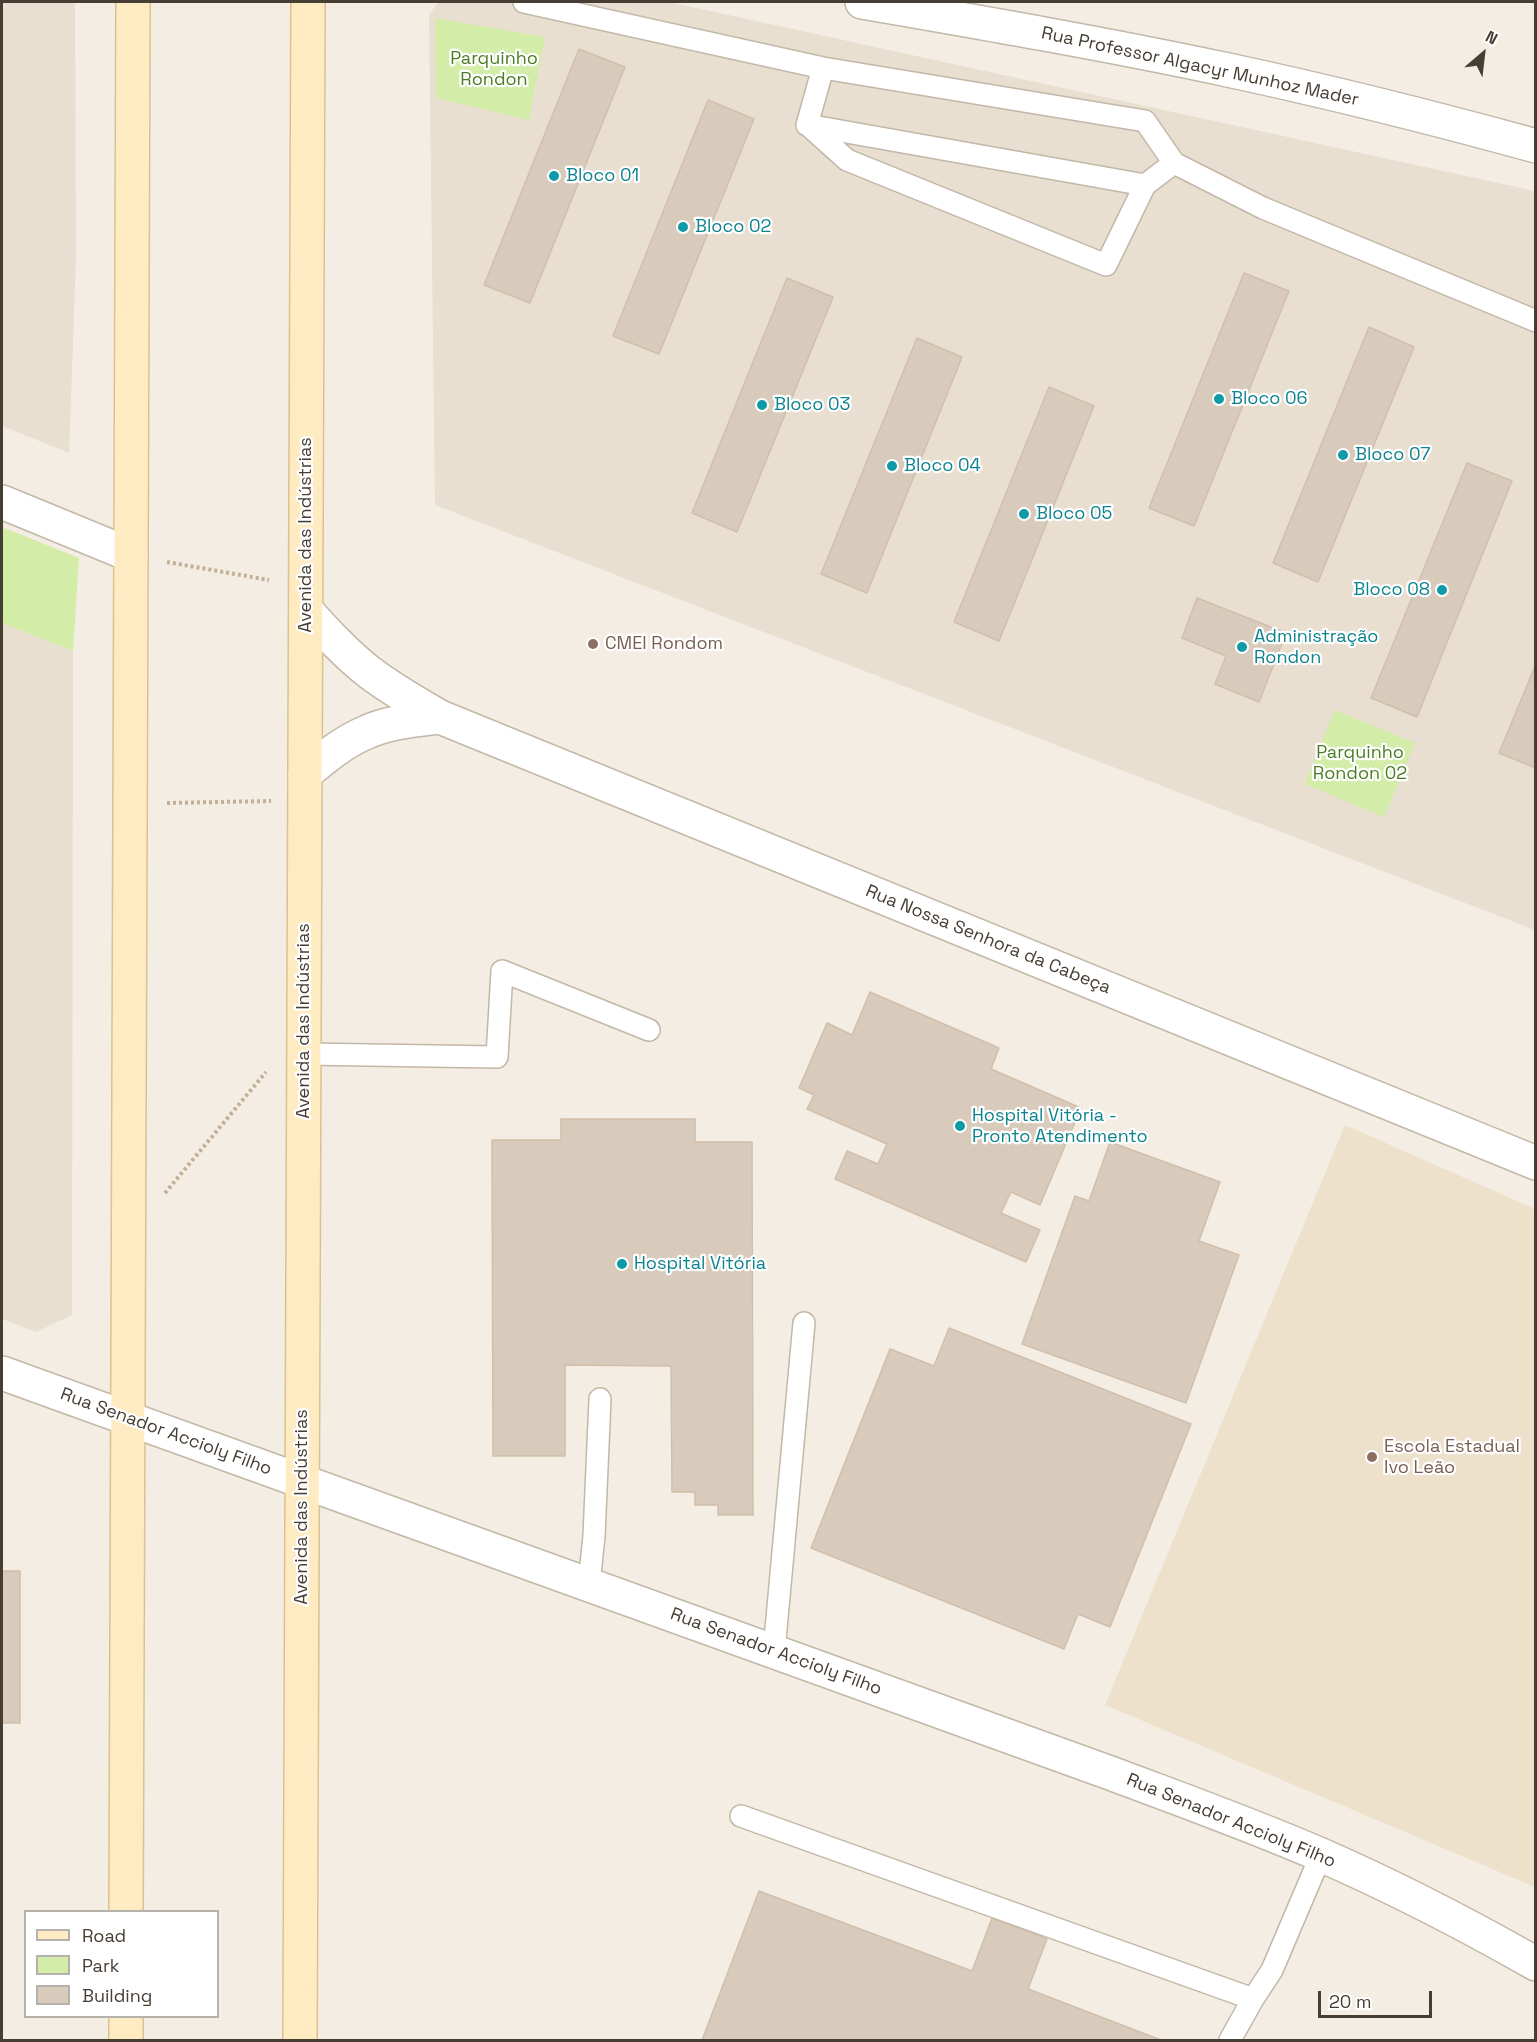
<!DOCTYPE html>
<meta charset="utf-8">
<style>
body{margin:0}
#map{position:relative;width:1537px;height:2042px;overflow:hidden;background:#f3ede3;font-family:"Space Grotesk",sans-serif}
canvas{display:block}
.frame{position:absolute;inset:0;border:3px solid #463d33;pointer-events:none}
.legend{position:absolute;left:24px;top:1910px;width:195px;height:108px;box-sizing:border-box;background:#fff;border:2px solid #b5b1ad;margin:0;padding:8px 10px;list-style:none;font-size:18px;color:#463d33}
.legend li{display:flex;align-items:center;gap:12px;height:30px}
.legend b{width:30px;border:2px solid #b5b1ad}
.north{position:absolute;left:1453px;top:24px;width:60px;height:60px;-webkit-text-stroke:4px #fff;paint-order:stroke;rotate:28deg;font-size:16px;font-weight:700;line-height:24px;text-align:center;color:#463d33}
.north::after{content:'';display:block;margin:auto;width:21px;height:27px;background:#463d33;clip-path:polygon(50% 0,100% 100%,50% 72%,0 100%)}
.scale{position:absolute;left:1318px;top:1991px;width:114px;height:27px;box-sizing:border-box;border:3px solid #463d33;border-top:0;padding-left:8px;font-size:18px;line-height:21px;white-space:nowrap;color:#463d33;-webkit-text-stroke:4px #fff;paint-order:stroke}
</style>
<div id="map">
<canvas width="1537" height="2042"></canvas>
<div class="frame"></div>
<ul class="legend">
<li><b style="height:8px;background:#ffebc2"></b>Road</li>
<li><b style="height:16px;background:#d3eca8"></b>Park</li>
<li><b style="height:16px;background:#d9cbbb"></b>Building</li>
</ul>
<div class="north">N</div>
<div class="scale">20 m</div>
</div>
<script>
const context = document.querySelector('canvas').getContext('2d');
context.lineJoin = 'round';
function paint(path, color) { context.fillStyle = color; context.fill(path, 'evenodd'); }
function strokePath(path, color, width, dash) { context.strokeStyle = color; context.lineWidth = width; context.lineCap = dash ? 'butt' : 'round'; context.setLineDash(dash || []); context.stroke(path); }
function label(font, color, halo, rows, align = 'center') {
  context.font = font + ' "Space Grotesk",sans-serif'; context.lineWidth = 4.5; context.setLineDash([]); context.textBaseline = 'middle'; context.strokeStyle = halo; context.fillStyle = color; for (const [text, x, y, turn = 0] of rows) {
    context.save(); context.translate(x, y); context.rotate((+turn || 0) * Math.PI / 180); context.textAlign = isNaN(turn) ? turn : align; if (halo) context.strokeText(text, 0, 0); context.fillText(text, 0, 0); context.restore();
  }
}
paint(new Path2D(`
 M2 2H75L76 258 69 453 2 426Z
 M438 2H669L1535 191V930L435 505 429 15Z
 M2 623 73 651 72 1315 36 1332 2 1319Z`), '#e8dfd1');
paint(new Path2D(`
 M1345 1125 1535 1209V1887L1105 1705Z`), '#eee1cc');
paint(new Path2D(`
 M435 18 545 37 529 120 436 98Z
 M2 527 79 558 73 651 2 623Z
 M1335 710 1415 743 1384 817 1305 784Z`), '#d3eca8');
const building = new Path2D(`
 M579 49 625 67 530 303 484 285Z
 M708 100 754 119 659 354 613 336Z
 M1244 273 1289 291 1194 526 1149 508Z
 M787 278 833 297 737 532 692 513Z
 M1369 327 1414 347 1318 582 1273 563Z
 M917 338 962 357 867 593 821 574Z
 M1049 387 1094 406 999 641 954 622Z
 M1467 463 1512 481 1417 717 1371 698Z
 M1197 598 1286 633 1259 702 1215 684 1226 656 1182 638Z
 M1536 664V768L1499 753Z
 M870 992 999 1048 991 1069 1081 1108 1040 1205 1011 1192 1001 1213 1040 1230 1026 1262 835 1179 847 1151 878 1164 887 1144 807 1109 814 1095 799 1088 827 1023 852 1035Z
 M561 1119H695V1142H752L753 1515H718V1505H695V1492H672L671 1366 565 1365V1456H493L492 1140H561Z
 M1110 1142 1220 1182 1199 1241 1239 1255 1186 1403 1022 1344 1075 1196 1089 1201Z
 M949 1328 1191 1424 1110 1627 1078 1614 1064 1649 811 1548 890 1349 934 1366Z
 M2 1571H20V1723H2Z
 M759 1891 972 1971 992 1918 1047 1939 1028 1989 1161 2040H702Z`);
paint(building, '#d9cbbb');
strokePath(building, '#d1bfab', 1.5);
const service = new Path2D(`
 M524 2 823 68 807 125 1145 185 1174 163 1263 208 1536 321
 M823 68 1145 121 1174 163
 M808 125 847 160 1106 265 1145 185
 M305 1054 497 1057 502 971 649 1030
 M589 1584 594 1536 600 1399
 M774 1651 804 1323
 M741 1816 1253 1999
 M1230 2040 1253 1999 1272 1970 1321 1855`);
const minor = new Path2D(`
 M2 502 131 555
 M306 610C326 632 346 654 369 672 391 689 416 703 440 717L1536 1163
 M305 774C324 758 343 742 367 732 389 722 416 720 440 717`);
const tertiary = new Path2D(`
 M862 2C984 23 1106 44 1228 70 1331 92 1434 118 1536 146
 M2 1373 1113 1774C1182 1800 1252 1825 1321 1855 1394 1887 1466 1924 1536 1964`);
const secondary = new Path2D(`
 M126 1912 133 2
 M126 2040V2016
 M300 2040 308 2`);
strokePath(service, '#c3b7a8', 24);
strokePath(minor, '#c3b7a8', 36);
strokePath(tertiary, '#c3b7a8', 36);
strokePath(secondary, '#dbc191', 36);
strokePath(new Path2D(`
 M167 562 269 580
 M167 803 271 801
 M165 1193 266 1072`), '#c3af95', 4, [3, 3]);
strokePath(service, '#fff', 21);
strokePath(minor, '#fff', 33);
strokePath(tertiary, '#fff', 33);
strokePath(secondary, '#ffebc2', 33);
for (const [x, y, r, color] of [
 [554,176,6,"#0f9aa8"],
 [683,227,6,"#0f9aa8"],
 [1219,399,6,"#0f9aa8"],
 [762,405,6,"#0f9aa8"],
 [1343,455,6,"#0f9aa8"],
 [892,466,6,"#0f9aa8"],
 [1024,514,6,"#0f9aa8"],
 [1442,590,6,"#0f9aa8"],
 [593,644,6,"#8d6e63"],
 [1242,647,6,"#0f9aa8"],
 [960,1126,6,"#0f9aa8"],
 [622,1264,6,"#0f9aa8"],
 [1372,1457,6,"#8d6e63"]
]) { const dot = new Path2D(); dot.arc(x, y, r, 0, 2 * Math.PI); context.fillStyle = color; context.fill(dot); strokePath(dot, '#fff', 2); }
label('18px', '#4c7c22', '#fff', [
 ["Parquinho",494,59],
 ["Rondon",494,80],
 ["Parquinho",1360,753],
 ["Rondon 02",1360,774]
]);
label('18px', '#463d33', '#fff', [
 ["Rua Professor Algacyr Munhoz Mader",1200,67,12],
 ["Avenida das Indústrias",306,535,-90],
 ["Rua Nossa Senhora da Cabeça",988,940,22],
 ["Avenida das Indústrias",304,1021,-90],
 ["Rua Senador Accioly Filho",166,1432,20],
 ["Avenida das Indústrias",302,1507,-90],
 ["Rua Senador Accioly Filho",776,1652,20],
 ["Rua Senador Accioly Filho",1231,1821,22]
]);
label('18px', '#0d838f', '#fff', [
 ["Bloco 01",566,176],
 ["Bloco 02",695,227],
 ["Bloco 06",1231,399],
 ["Bloco 03",774,405],
 ["Bloco 07",1355,455],
 ["Bloco 04",904,466],
 ["Bloco 05",1036,514],
 ["Bloco 08",1430,590,"right"],
 ["Administração",1254,637],
 ["Rondon",1254,658],
 ["Hospital Vitória -",972,1116],
 ["Pronto Atendimento",972,1137],
 ["Hospital Vitória",634,1264]
], 'left');
label('18px', '#785e54', '#fff', [
 ["CMEI Rondom",605,644],
 ["Escola Estadual",1384,1447],
 ["Ivo Leão",1384,1468]
], 'left');
</script>
